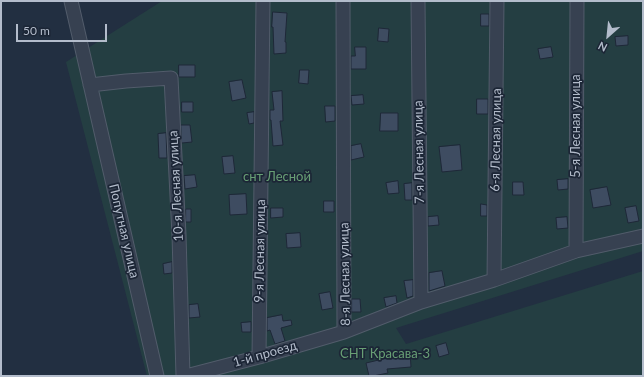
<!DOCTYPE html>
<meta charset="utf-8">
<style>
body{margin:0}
#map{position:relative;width:644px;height:377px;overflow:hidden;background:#222f41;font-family:Lato,sans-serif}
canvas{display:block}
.frame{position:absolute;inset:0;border:2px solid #b3bccb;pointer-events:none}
.north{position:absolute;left:588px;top:16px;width:40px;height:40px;-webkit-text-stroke:3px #1c2636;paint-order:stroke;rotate:207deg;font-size:11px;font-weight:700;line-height:16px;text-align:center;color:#b3bccb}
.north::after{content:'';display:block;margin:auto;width:14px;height:18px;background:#b3bccb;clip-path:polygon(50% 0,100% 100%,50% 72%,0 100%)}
.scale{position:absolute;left:16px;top:24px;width:91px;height:18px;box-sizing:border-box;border:2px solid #b3bccb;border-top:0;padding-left:5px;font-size:12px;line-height:14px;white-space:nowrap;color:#b3bccb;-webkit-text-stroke:3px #1c2636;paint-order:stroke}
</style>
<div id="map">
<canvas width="644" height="377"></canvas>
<div class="frame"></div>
<div class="north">N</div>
<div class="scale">50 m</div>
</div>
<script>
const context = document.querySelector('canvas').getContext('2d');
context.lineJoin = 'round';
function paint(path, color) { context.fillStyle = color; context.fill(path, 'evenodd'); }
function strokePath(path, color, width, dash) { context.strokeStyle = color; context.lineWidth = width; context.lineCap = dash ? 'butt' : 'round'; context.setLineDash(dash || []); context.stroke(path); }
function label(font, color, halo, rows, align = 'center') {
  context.font = font + ' Lato,sans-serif'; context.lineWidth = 3.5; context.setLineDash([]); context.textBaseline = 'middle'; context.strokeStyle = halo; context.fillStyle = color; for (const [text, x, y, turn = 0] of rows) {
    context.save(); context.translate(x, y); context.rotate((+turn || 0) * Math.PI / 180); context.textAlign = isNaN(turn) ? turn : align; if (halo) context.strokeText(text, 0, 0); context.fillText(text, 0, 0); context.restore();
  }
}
paint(new Path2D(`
 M162 1H643V251L396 328 406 344 643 271V376H147L66 62Z`), '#243e42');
const building = new Path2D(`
 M273 12 287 13 285 42H286V53L274 54 273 27H272Z
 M481 14H489V26H481Z
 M379 28 389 29 388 42 378 41Z
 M628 36V45L616 46 615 37Z
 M355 47H366V69H351V56H355Z
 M551 47 553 57 540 59 538 49Z
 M179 65H195V77H179Z
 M300 70H309L308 84 299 83Z
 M242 80 246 98 232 101 229 82Z
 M282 91 283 121H280L283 145 273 146 271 120H270V110H274L272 92Z
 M363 95 364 104 352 105 351 96Z
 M477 99H488V114H477Z
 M182 102H193V112H182Z
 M325 106H335V121L326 122Z
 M254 112V123L249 124 247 113Z
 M381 113H398V131H380Z
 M181 125H190L192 142 182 143Z
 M166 133 167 158H159L158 134Z
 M361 144 364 157 351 160V146Z
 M460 145 462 170 442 172 439 147Z
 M233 156 235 173 224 174 222 157Z
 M195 175 197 187 185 189 184 176Z
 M568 179V189L558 190 557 180Z
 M398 181 399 193 388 194 386 183Z
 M513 182H523L524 195H513Z
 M412 183V200H405L404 184Z
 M607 187 611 205 593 208 590 190Z
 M246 194 247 214 230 215 229 195Z
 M324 201H334V212H324Z
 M481 204 487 205V216H481Z
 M636 206 639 221 628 223 625 208Z
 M271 208H283V217L271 218Z
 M186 209H191V222H186Z
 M438 216 439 225 428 226V217Z
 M567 217 568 228 557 229 556 218Z
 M300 233 301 247 287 248 286 234Z
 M172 262V273L164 274 163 264Z
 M442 271 445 286 429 291V273Z
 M413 280V296L407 298 404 281Z
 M330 292 333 308 322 310 319 294Z
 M396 296 397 303 386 307 384 298Z
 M352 299H360L361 312H352Z
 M198 304 200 317 189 318V305Z
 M282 315 283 321 291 320 292 325 281 328 285 341 275 344 270 330 267 331V318Z
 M251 322V332H242L241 323Z
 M446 343 449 354 439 357 436 346Z
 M410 351 411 367 387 369 388 373 373 376H369L366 363 400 355 399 352Z`);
paint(building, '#3e4c61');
strokePath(building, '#1e2838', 1);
const street = new Path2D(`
 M71 1 157 376
 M343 1 344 332 421 302 494 280 576 251 643 236
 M418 1 421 302
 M90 85 126 81 171 78 179 235 183 376
 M576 251 577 1
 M494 280 497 1
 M259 357 263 1
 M186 376 259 357 344 332`);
strokePath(street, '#525c6b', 15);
strokePath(street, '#374151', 13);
label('13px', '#b3bccb', '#1c2636', [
 ["5-я Лесная улица",576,126,-90],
 ["6-я Лесная улица",496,140,-89],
 ["7-я Лесная улица",419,152,-91],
 ["10-я Лесная улица",176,186,-93],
 ["Попутная улица",124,231,77],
 ["9-я Лесная улица",260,251,-89],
 ["8-я Лесная улица",345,274,-91],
 ["1-й проезд",265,354,-16]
]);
label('13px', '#689f75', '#1c2636', [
 ["снт Лесной",277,177],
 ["СНТ Красава-3",385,354]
]);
</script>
